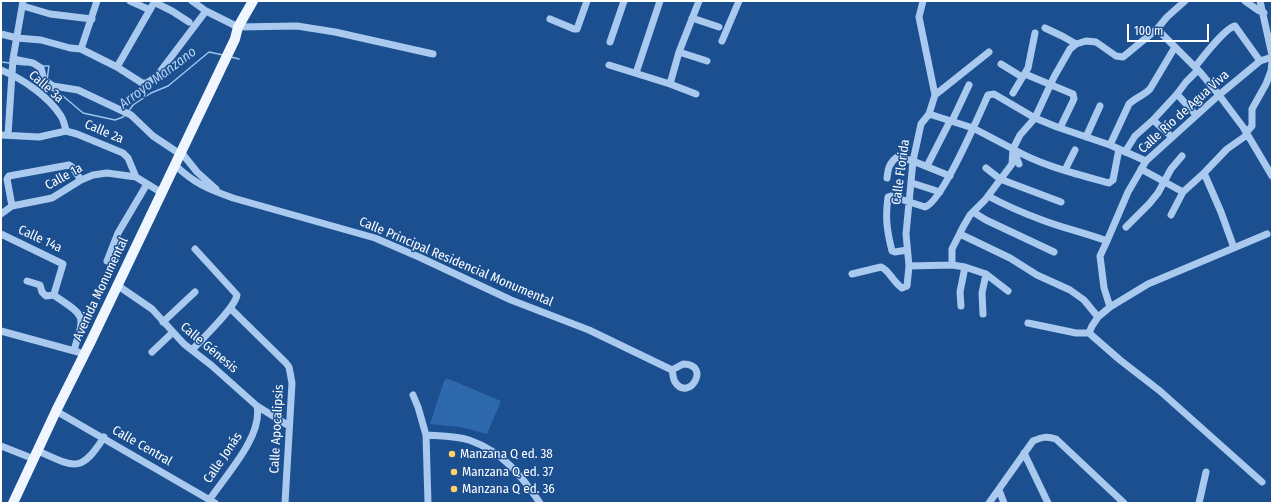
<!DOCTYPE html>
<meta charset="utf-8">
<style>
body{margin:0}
#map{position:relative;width:1273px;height:504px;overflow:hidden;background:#1b4f8f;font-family:"Fira Sans Condensed",sans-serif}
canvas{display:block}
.frame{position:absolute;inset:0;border:2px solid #fff;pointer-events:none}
.scale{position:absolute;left:1127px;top:24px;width:82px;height:18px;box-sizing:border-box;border:2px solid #fff;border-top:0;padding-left:5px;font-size:12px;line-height:14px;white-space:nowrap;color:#fff;-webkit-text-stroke:3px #1b4f8f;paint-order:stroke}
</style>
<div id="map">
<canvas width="1273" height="504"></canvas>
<div class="frame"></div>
<div class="scale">100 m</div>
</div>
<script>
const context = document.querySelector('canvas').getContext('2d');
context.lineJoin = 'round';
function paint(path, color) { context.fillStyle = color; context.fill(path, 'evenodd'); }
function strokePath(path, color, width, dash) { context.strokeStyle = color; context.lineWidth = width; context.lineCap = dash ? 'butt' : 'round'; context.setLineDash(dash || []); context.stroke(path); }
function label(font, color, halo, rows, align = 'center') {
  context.font = font + ' "Fira Sans Condensed",sans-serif'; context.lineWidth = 3; context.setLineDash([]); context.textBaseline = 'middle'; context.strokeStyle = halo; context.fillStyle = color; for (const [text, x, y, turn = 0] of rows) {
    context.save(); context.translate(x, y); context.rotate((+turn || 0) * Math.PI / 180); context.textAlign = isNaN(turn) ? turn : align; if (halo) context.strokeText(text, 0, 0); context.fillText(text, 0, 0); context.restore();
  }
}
paint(new Path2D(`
 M446 379H449L501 401 487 434 461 427 430 424 444 381Z`), '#2e69ad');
strokePath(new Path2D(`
 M231 57 239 59
 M1 62 10 63
 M16 64 26 65
 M42 66H49L47 80
 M46 85V87L63 96 83 113 115 120 123 117 125 114
 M128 112 133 105 151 93 168 86 209 52 223 55`), '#9cc4f0', 1.5);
strokePath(new Path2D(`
 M130 1 150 10
 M1245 1 1258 10 1264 13
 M1260 1 1272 55
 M154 2 172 11 189 22
 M23 6 50 14 92 19
 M206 11 238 27 297 26 335 32 433 54
 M692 18 719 27
 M550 19 574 29H577L587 1
 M1045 28 1062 36 1076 44
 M1157 29 1200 72 1219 95 1243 127 1272 176
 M1 34 17 38 41 40 70 48 81 49 117 67 142 83H147L156 77 206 11 192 1
 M722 41 739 1
 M610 42 624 1
 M81 49 97 1
 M679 52 707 61
 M13 59 33 63 41 68 44 80 53 86 78 90 131 115 153 136 180 154
 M1001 64 1022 77
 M609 65 670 84 679 52 699 1
 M117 67 155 1
 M1195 67C1203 57 1225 28 1235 26L1260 61
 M1 70C23 79 48 96 61 116 64 121 65 126 66 131
 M636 73 660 1
 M1025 74 1073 94 1074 99 1060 128
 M670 84 696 94
 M1013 93 1028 68 1035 33
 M1177 94 1196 115
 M935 95 989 52
 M929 114 973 128 1013 149 1019 164
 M1153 120 1172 137
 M952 121 969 85
 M1246 133 1252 126V109L1266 84 1271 71 1272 62
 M1 135 39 137 66 131 77 134 123 153 128 158 136 177
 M8 135 13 59 23 1
 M1086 137 1100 106
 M1110 145 1129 104C1135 98 1143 96 1150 89L1175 47
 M1013 149C1042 166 1077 174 1109 183L1113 180 1119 149
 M181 152 197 172 216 189
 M1125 152 1135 136 1153 120 1177 94 1186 82 1198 70
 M175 165C195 184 208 189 233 198L375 238 419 257 511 300 589 330 672 370
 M927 166 950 121
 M986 168 1000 179 1061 202
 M1141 169 1183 192 1204 173 1227 149 1247 135
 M1065 170 1075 150
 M1204 173 1221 212 1234 248
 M887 178C888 169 889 163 897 157L913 161 950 176
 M912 183 940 192
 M12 206 7 179 9 176 69 165 72 167 81 180
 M973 212 986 220 1054 252
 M1 214 12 206 52 198 81 180 93 175 107 173 136 177 162 193
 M1171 215 1183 192
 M1126 227 1149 204 1158 193 1171 169 1182 156
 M1 234 63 264 54 294 55 296C86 317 85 314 74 350
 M960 234 1010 258 1037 275 1070 290 1084 300 1098 317 1110 307 1104 288 1100 256 1107 241C1085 233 1063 228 1042 220 1023 213 1005 205 988 196
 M1107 241 1128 192 1146 161 1219 95 1260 61 1272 57
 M907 250 895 252 892 251C887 231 885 218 888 197L891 196 925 207C942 202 979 115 988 95L994 94 1035 118 1057 127 1110 145 1146 161
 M107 261 118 233 147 184
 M952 265V249L963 227 970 215 985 200 1012 164 1013 149 1020 135 1035 118 1054 77 1070 49 1076 44 1086 41 1096 42 1116 56 1123 57 1157 29 1167 17 1185 1
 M909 266 952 265 965 267 960 292 961 306
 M965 267 986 274 982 293 983 314
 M852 274 881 267C889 270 893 282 902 288L907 286 909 266 906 234 913 161 921 124 929 114 935 95 919 17 923 1
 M986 274 1008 291
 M27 281 40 285 42 292 46 296 54 295
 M117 285 152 309 184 344 211 365 257 406 289 426
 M1110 307 1148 284 1267 234
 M230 308 286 363 289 367 292 383 285 503
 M163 322 195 292
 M1028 323 1076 333H1089L1092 326 1098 317
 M1 331 78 352
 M1089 333 1120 360 1160 391 1262 482
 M192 350C202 339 235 308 237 295L195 249
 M152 352 172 333
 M683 364C712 364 689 403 675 382 673 379 673 374 672 370Z
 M413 395 418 407 426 435 428 503
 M56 411 215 503
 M426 435C440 436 456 436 469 440 503 452 521 475 540 503
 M1 446 34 459
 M38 451C74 467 81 474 104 437
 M1024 453 1048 503
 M999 490 1004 503
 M210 499C226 475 263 436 257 406
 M989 503 1033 441C1042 437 1047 436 1056 439L1124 503
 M1199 503 1206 472`), '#a9c9ee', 7);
strokePath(new Path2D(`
 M13 503 56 411 91 341 235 39 238 27 253 1`), '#f0f6ff', 10);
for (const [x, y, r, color] of [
 [452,454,4,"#ffd166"],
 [454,472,4,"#ffd166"],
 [454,489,4,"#ffd166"]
]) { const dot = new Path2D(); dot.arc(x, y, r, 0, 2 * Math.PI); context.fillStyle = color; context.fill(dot); strokePath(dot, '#1b4f8f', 1.5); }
label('13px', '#fff', '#1b4f8f', [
 ["Calle 3a",46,87,41],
 ["Calle Río de Agua Viva",1184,112,-42],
 ["Calle 2a",104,132,23],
 ["Calle Florida",901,172,-82],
 ["Calle 1a",64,177,-29],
 ["Calle 14a",40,239,25],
 ["Calle Principal Residencial Monumental",456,262,23],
 ["Avenida Monumental",101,289,-65],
 ["Calle Génesis",209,348,40],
 ["Calle Apocalipsis",277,429,-87],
 ["Calle Central",142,446,30],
 ["Calle Jonás",223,458,-56]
]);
label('13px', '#fff', '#1b4f8f', [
 ["Manzana Q ed. 38",460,454],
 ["Manzana Q ed. 37",462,472],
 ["Manzana Q ed. 36",462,489]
], 'left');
label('italic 14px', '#b5d3f5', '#1b4f8f', [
 ["Arroyo Manzano",158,78,-37]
]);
</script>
